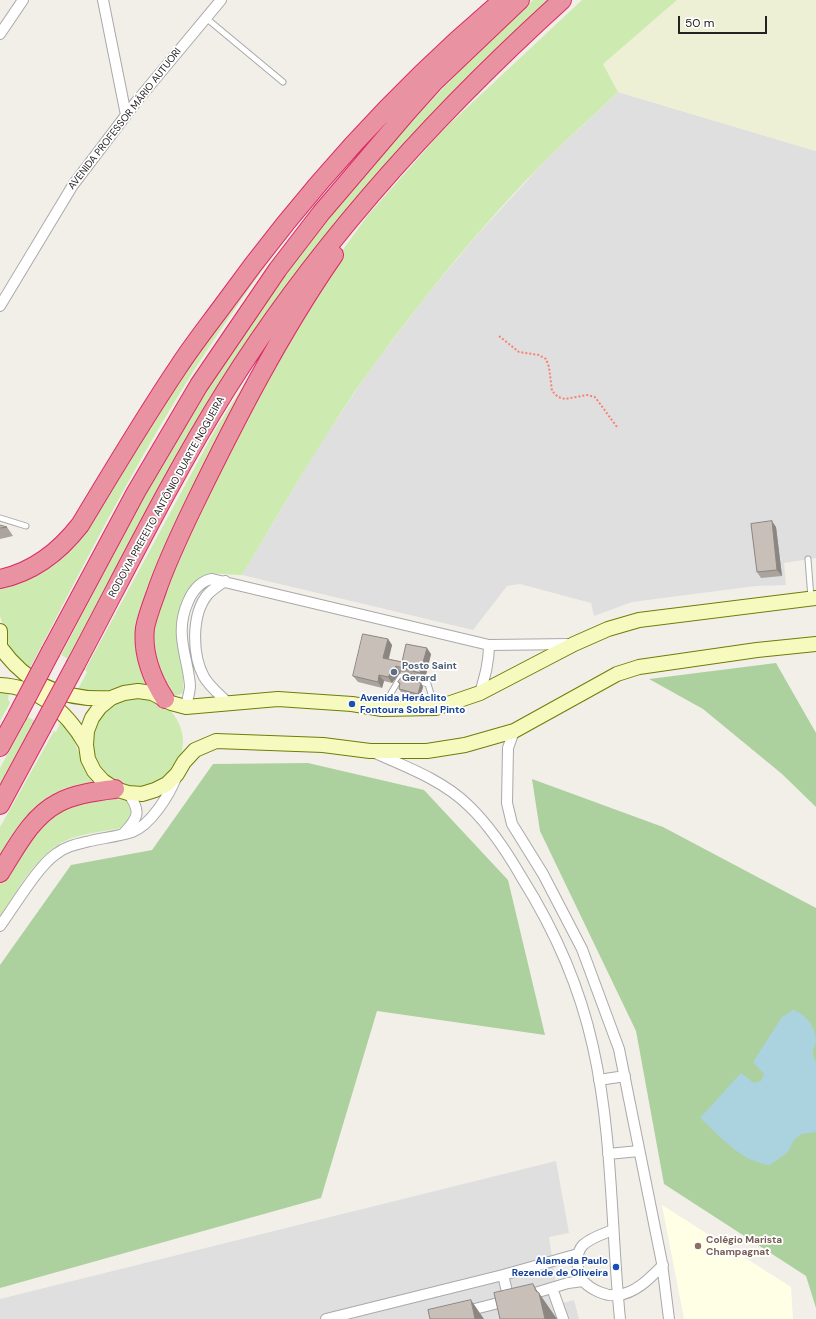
<!DOCTYPE html>
<meta charset="utf-8">
<style>
body{margin:0}
#map{position:relative;width:816px;height:1319px;overflow:hidden;background:#f2efe9;font-family:"DM Sans",sans-serif}
canvas{display:block}
.scale{position:absolute;left:678px;top:16px;width:89px;height:18px;box-sizing:border-box;border:2px solid #222;border-top:0;padding-left:5px;font-size:12px;line-height:14px;white-space:nowrap;color:#222;-webkit-text-stroke:3px #fff;paint-order:stroke}
</style>
<div id="map">
<canvas width="816" height="1319"></canvas>
<div class="scale">50 m</div>
</div>
<script>
const context = document.querySelector('canvas').getContext('2d');
context.lineJoin = 'round';
function paint(path, color) { context.fillStyle = color; context.fill(path, 'evenodd'); }
function strokePath(path, color, width, dash) { context.strokeStyle = color; context.lineWidth = width; context.lineCap = dash ? 'butt' : 'round'; context.setLineDash(dash || []); context.stroke(path); }
function label(font, color, halo, rows, align = 'center') {
  context.font = font + ' "DM Sans",sans-serif'; context.lineWidth = 3.5; context.setLineDash([]); context.textBaseline = 'middle'; context.strokeStyle = halo; context.fillStyle = color; for (const [text, x, y, turn = 0] of rows) {
    context.save(); context.translate(x, y); context.rotate((+turn || 0) * Math.PI / 180); context.textAlign = isNaN(turn) ? turn : align; if (halo) context.strokeText(text, 0, 0); context.fillText(text, 0, 0); context.restore();
  }
}
paint(new Path2D(`
 M618 92 816 151V558L784 563 786 585 756 586 632 602 594 616 591 603 520 584 507 586 473 630 242 575 320 444 372 367 426 296 478 234 546 160Z
 M556 1161 569 1233 549 1237 559 1304 574 1300 579 1319H0V1299Z`), '#e0dfdf');
paint(new Path2D(`
 M662 1205 791 1287 793 1319H684Z`), '#ffffe5');
paint(new Path2D(`
 M677 0H816V151L618 92 603 64Z`), '#eef0d5');
paint(new Path2D(`
 M533 0H549L454 91 334 227 70 660 61 655C109 564 155 471 210 383 299 241 410 114 533 0Z
 M582 0H677L603 64 618 92C594 115 569 137 546 160 483 223 426 294 373 366 325 432 284 505 242 575 232 575 221 573 211 574 199 577 191 585 186 596 169 635 186 656 183 693L175 696 171 694 161 681 151 637 159 602 223 460 334 262 368 215 443 130Z
 M315 201C258 273 205 349 159 428 113 506 72 588 30 668L14 657 11 651 0 616V585L37 571 184 366Z
 M257 364 149 591 150 686 126 685 101 692 76 693 87 672 85 670 215 430Z
 M0 691 9 693 8 699 10 703 0 721Z
 M93 742a45 45 0 1 1 90 0a45 45 0 1 1-90 0Z
 M28 717 36 721 0 789V768Z
 M62 719C78 741 78 763 97 784L77 790 0 862V827L54 731 56 732Z
 M108 797 127 801C134 812 131 821 121 828 105 831 88 833 72 838 39 849 19 889 0 916V883L24 846 55 810Z`), '#cdebb0');
paint(new Path2D(`
 M776 663 816 733V807L782 774 703 709 649 679Z
 M308 763 424 790 508 880 545 1035 377 1011 321 1198 0 1288V965L71 865 152 850 213 764Z
 M532 779 663 827 816 908V1308L806 1276 664 1184 636 1031 540 831Z`), '#add19e');
paint(new Path2D(`
 M793 1010C805 1014 816 1026 816 1041 814 1051 810 1050 816 1062V1132L801 1134 794 1140 788 1152 770 1165C741 1162 720 1136 700 1118L741 1073 754 1083 761 1081 764 1074 753 1062 782 1017Z`), '#aad3df');
const lane = new Path2D(`
 M206 18 283 82
 M0 518 26 526
 M808 559 811 598
 M383 707 401 676 428 684 435 707`);
const street = new Path2D(`
 M103 0 126 115
 M0 34 23 0
 M0 306 73 185 136 102 221 0
 M225 581C219 585 213 589 208 594 191 614 192 655 204 677 210 687 219 694 227 702
 M480 693C485 676 489 662 489 645
 M186 707C187 700 190 692 190 686 189 669 183 653 182 637 180 616 190 583 212 579L489 645 572 644
 M514 731 508 748 507 803 512 824 543 874 582 949 619 1049 662 1263 669 1319
 M375 753C407 767 444 781 469 806 491 827 507 852 522 878 554 929 580 988 593 1047 613 1136 611 1229 620 1319
 M124 833C139 817 141 811 128 793
 M0 926C14 907 38 866 56 854 66 846 78 844 90 841 104 838 119 836 132 832 151 825 169 795 176 778
 M599 1080 625 1076
 M608 1154 639 1151
 M613 1230C603 1234 592 1237 583 1245 575 1253 576 1274 584 1282 592 1290 607 1297 618 1295 636 1293 650 1278 663 1265
 M503 1275 509 1300
 M552 1288 563 1319
 M525 1296 568 1283 583 1281
 M463 1312 510 1300
 M326 1319 503 1275 578 1254`);
const secondary = new Path2D(`
 M816 598 639 620 608 629 574 644 480 693 436 708 382 709 352 704 278 699 186 707 171 703 152 693 138 691 124 693 111 698 100 707 92 718 87 731 86 745 88 759 94 771 103 781 115 789 128 793 142 794 155 790 167 784 177 774 184 762 195 750 216 741 323 745 370 751H427L465 745 514 731 617 674 639 667 757 650 816 644
 M0 631V651
 M1 648C28 686 65 701 111 698
 M0 685C40 687 67 712 86 745`);
const highway = new Path2D(`
 M0 579C33 572 59 552 80 525 112 472 144 418 179 366 192 346 207 327 221 308 303 194 396 90 503 0
 M51 651 136 492 199 385 278 269 321 213 408 111 434 82 520 0
 M76 664C125 572 171 478 226 390 318 243 434 116 562 0
 M165 699C152 679 142 653 145 628 147 617 152 604 156 593 166 563 180 534 194 505 236 419 280 333 334 255
 M0 747 17 716
 M0 805 41 729
 M0 873C16 848 31 817 58 803 74 794 97 791 115 789`);
strokePath(lane, '#a9a9a9', 7);
strokePath(street, '#a9a9a9', 12);
strokePath(secondary, '#707d05', 16);
strokePath(highway, '#dc2a67', 20);
strokePath(new Path2D(`
 M499 336 519 352 539 355 546 359 549 367 552 391 558 397 565 399 587 395 595 397 617 427`), '#fa8072', 2, [2, 2]);
strokePath(lane, '#fff', 5);
strokePath(street, '#fff', 10);
strokePath(secondary, '#f7fabf', 14);
strokePath(highway, '#e892a2', 18);
const highwayBridge = new Path2D(`
 M17 716 51 651
 M41 729 76 664`);
strokePath(highwayBridge, '#dc2a67', 20, []);
strokePath(highwayBridge, '#e892a2', 18);
paint(new Path2D(`
 M0 525 7 527 13 536 0 539Z
 M776 527 782 576 761 578 757 572Z
 M388 639 392 645 389 659 402 662 431 654 425 679 401 672 392 683 384 681 382 688 358 682 353 676Z
 M398 682 421 683 423 687 420 697 401 692 399 689 400 685Z`), '#aba49e');
paint(new Path2D(`
 M772 521 776 527 782 576 777 570Z
 M388 639 392 645 387 664 383 658Z
 M427 648 431 654 425 679 420 673Z
 M396 666 401 672 392 683 388 677Z
 M379 675 384 681 382 688 378 682Z
 M421 683 423 687 420 697 418 694Z
 M533 1284 539 1294V1293L557 1319H545L536 1291Z
 M471 1300 484 1319H475Z`), '#8b8681');
const building = new Path2D(`
 M772 521 777 570 757 572 751 524Z
 M0 525 7 527 0 528Z
 M363 634 388 639 383 658 402 662 406 644 427 648 420 673 396 666 388 677 379 675 378 682 353 676Z
 M401 678 421 683 418 694 399 689 400 683 398 682Z
 M533 1284 536 1291 539 1293 545 1319H500L494 1293Z
 M471 1300 475 1319H430L428 1310Z`);
paint(building, '#c7bfb8');
strokePath(building, '#8b8681', 1);
for (const [x, y, r, color] of [
 [394,672,4,"#5c6f8a"],
 [352,704,4,"#1a4fb4"],
 [698,1246,4,"#8d6e63"],
 [616,1267,4,"#1a4fb4"]
]) { const dot = new Path2D(); dot.arc(x, y, r, 0, 2 * Math.PI); context.fillStyle = color; context.fill(dot); strokePath(dot, '#fff', 1.5); }
label('10px', '#222', '#fff', [
 ["AVENIDA PROFESSOR MÁRIO AUTUORI",125,119,-52],
 ["RODOVIA PREFEITO ANTÔNIO DUARTE NOGUEIRA",167,497,-61]
]);
label('bold 10px', '#4e5e75', '#fff', [
 ["Posto Saint",402,666],
 ["Gerard",402,678]
], 'left');
label('bold 10px', '#164399', '#fff', [
 ["Avenida Heráclito",360,698],
 ["Fontoura Sobral Pinto",360,710],
 ["Alameda Paulo",608,1261,"right"],
 ["Rezende de Oliveira",608,1273,"right"]
], 'left');
label('bold 10px', '#785e54', '#fff', [
 ["Colégio Marista",706,1240],
 ["Champagnat",706,1252]
], 'left');
</script>
